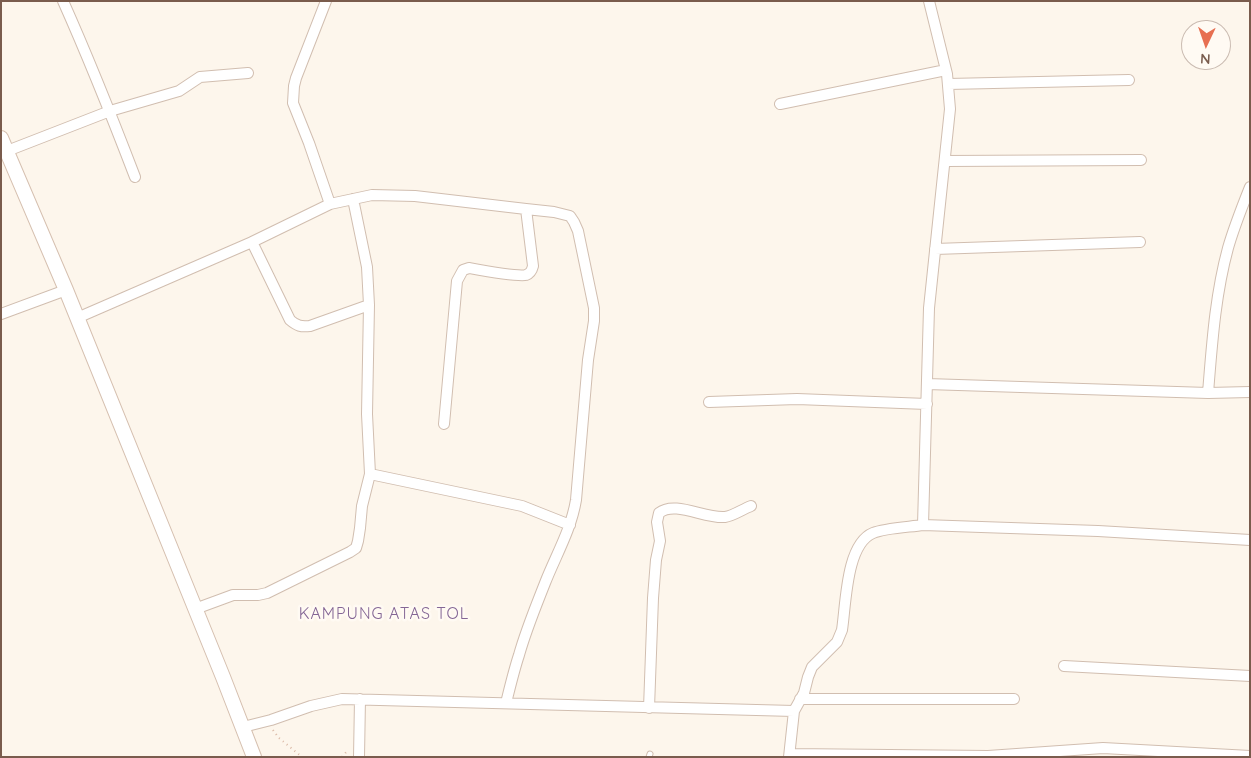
<!DOCTYPE html>
<style>
body{margin:0}
#map{position:relative;width:1251px;height:758px;overflow:hidden;background:#fdf6ec;font-family:Quicksand,sans-serif}
canvas{display:block}
.frame{position:absolute;inset:0;border:2px solid #7a5c4d;pointer-events:none}
.north{position:absolute;left:1181px;top:20px;width:50px;height:50px;box-sizing:border-box;background:#fffaf3;border:1px solid #cabbb1;border-radius:50%;rotate:183deg;font-size:14px;font-weight:700;line-height:20px;text-align:center;color:#7a5c4d}
.north::after{content:'';display:block;margin:auto;width:18px;height:22px;background:#e76f51;clip-path:polygon(50% 0,100% 100%,50% 72%,0 100%)}
</style>
<div id="map">
<canvas width="1251" height="758"></canvas>
<div class="frame"></div>
<div class="north">N</div>
</div>
<script>
const context = document.querySelector('canvas').getContext('2d');
context.lineJoin = 'round';
function strokePath(path, color, width, dash) { context.strokeStyle = color; context.lineWidth = width; context.lineCap = dash ? 'butt' : 'round'; context.setLineDash(dash || []); context.stroke(path); }
function label(font, color, halo, rows, align = 'center') {
  context.font = font + ' Quicksand,sans-serif'; context.lineWidth = 5; context.setLineDash([]); context.textBaseline = 'middle'; context.strokeStyle = halo; context.fillStyle = color; for (const [text, x, y, turn = 0] of rows) {
    context.save(); context.translate(x, y); context.rotate((+turn || 0) * Math.PI / 180); context.textAlign = isNaN(turn) ? turn : align; if (halo) context.strokeText(text, 0, 0); context.fillText(text, 0, 0); context.restore();
  }
}
const lane = new Path2D(`
 M649 757 650 754`);
const street = new Path2D(`
 M63 1C89 59 112 117 135 177
 M948 84 1129 80
 M780 104 946 70
 M7 151 110 111 179 91 200 77 248 73
 M945 161 1141 160
 M330 204 372 195 415 196 526 209 554 212 570 216 574 222 578 231 594 308V321L588 360 576 500C571 530 556 555 545 583 536 606 526 630 519 655 514 670 510 687 506 703
 M252 242 290 320C297 326 301 327 310 326L369 305
 M935 249 1140 242
 M1 314 66 290
 M77 318 252 242 330 204 309 143 293 103 294 86 296 78 326 1
 M927 384 1208 393 1250 392
 M1208 393C1212 344 1215 296 1228 248 1234 227 1242 207 1250 187
 M709 402 797 399 927 404
 M444 424 457 281 463 270 469 268C480 270 518 277 526 275 531 273 532 270 533 266L526 209
 M370 474 522 506 570 525
 M923 525 1098 531 1250 540
 M195 609 233 595H258L267 593 350 552 356 548 358 541 360 528 362 506 370 474 367 414 369 305 367 267 353 199
 M1064 666 1250 676
 M800 699H1014
 M649 708 653 598 656 560 660 541 657 522 659 513C675 500 705 519 725 517 733 516 743 509 751 506
 M243 727 271 720 311 706 342 699 794 711
 M790 754 988 756 1103 748 1250 756
 M359 757 360 699
 M789 757 794 711 804 693 808 677 812 667 837 642 842 630C846 604 846 544 873 533 885 528 910 527 923 525L929 308 950 109 947 74 929 1`);
const secondary = new Path2D(`
 M1 138 66 290 223 677 254 757`);
strokePath(lane, '#d1beb0', 7);
strokePath(street, '#d1beb0', 12);
strokePath(secondary, '#d6c0b0', 16);
strokePath(new Path2D(`
 M273 730 279 738 302 757
 M342 757 348 750`), '#d9b8a5', 2, [1, 4]);
strokePath(lane, '#fff', 5);
strokePath(street, '#fff', 10);
strokePath(secondary, '#fff', 14);
context.letterSpacing = '1px';
label('16px', '#846695', '#fffaf3', [
 ["KAMPUNG ATAS TOL",384,614]
]);
context.letterSpacing = '0px';
</script>
